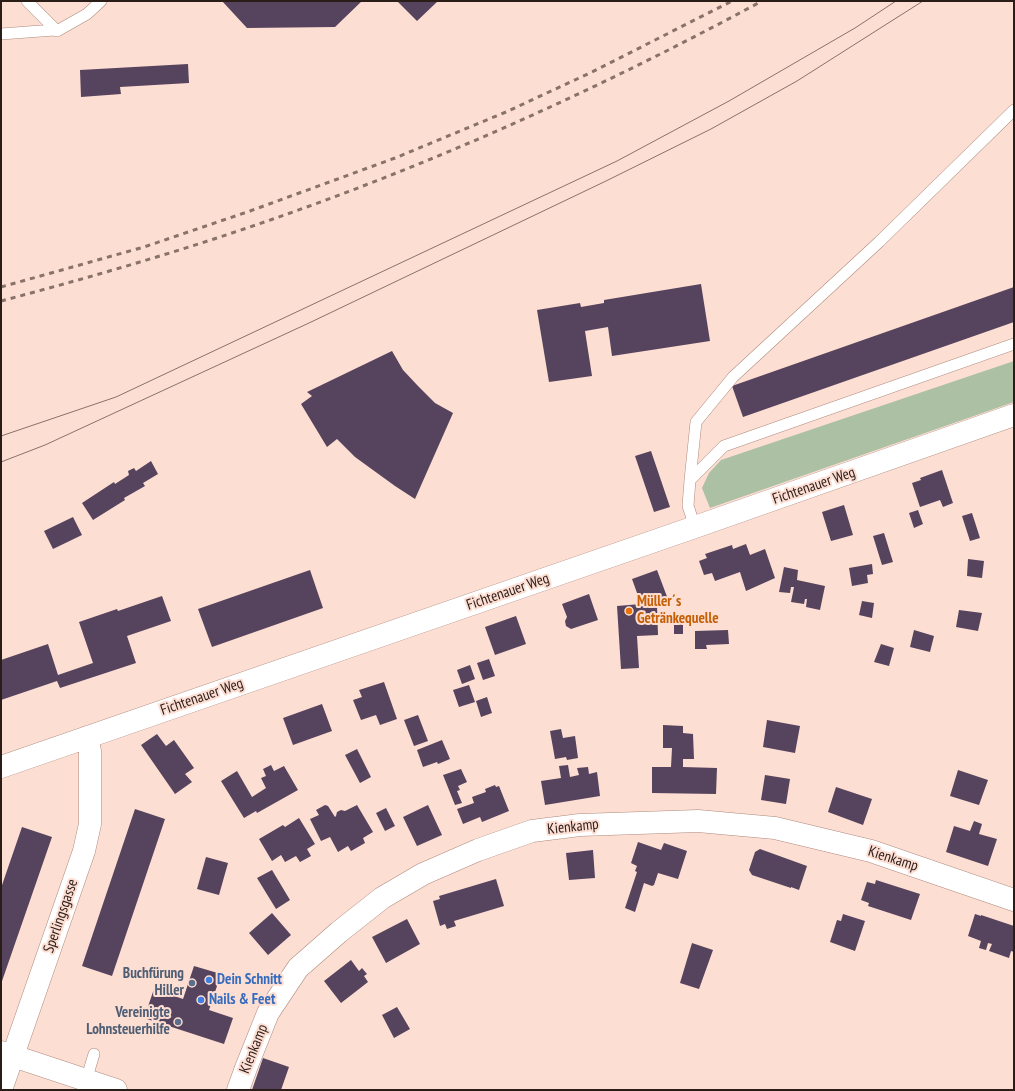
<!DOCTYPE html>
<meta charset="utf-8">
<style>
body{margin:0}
#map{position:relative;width:1015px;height:1091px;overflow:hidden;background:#fdded3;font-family:"PT Sans Narrow",sans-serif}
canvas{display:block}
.frame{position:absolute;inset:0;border:2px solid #2a1c17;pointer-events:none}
</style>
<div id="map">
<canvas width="1015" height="1091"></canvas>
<div class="frame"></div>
</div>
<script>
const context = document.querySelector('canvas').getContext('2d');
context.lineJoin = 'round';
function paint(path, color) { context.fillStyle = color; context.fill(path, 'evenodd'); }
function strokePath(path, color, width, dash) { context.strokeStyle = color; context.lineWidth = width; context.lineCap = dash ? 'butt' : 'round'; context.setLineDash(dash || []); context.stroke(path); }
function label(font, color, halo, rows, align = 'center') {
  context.font = font + ' "PT Sans Narrow",sans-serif'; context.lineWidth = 4; context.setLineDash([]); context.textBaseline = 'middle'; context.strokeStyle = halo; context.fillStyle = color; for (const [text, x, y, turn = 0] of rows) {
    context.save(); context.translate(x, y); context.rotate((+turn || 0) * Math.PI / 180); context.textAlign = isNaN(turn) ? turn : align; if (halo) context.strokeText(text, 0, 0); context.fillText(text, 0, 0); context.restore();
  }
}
paint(new Path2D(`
 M1014 361V402L710 508 702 488 709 473 721 460Z`), '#acc0a3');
paint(new Path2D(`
 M222 1H362L335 27 247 28Z
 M397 1H438L417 21Z
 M188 64 189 83 120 87 121 94 81 97 80 70Z
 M701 284 710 341 612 356 608 327 585 331 592 376 549 382 537 310 580 303 581 307 604 303V300Z
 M1014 287V322L743 417 732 386Z
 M392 351 403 370 418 386 435 403 453 413 415 499 395 486 355 457 337 439 327 447 301 404 312 396 307 392Z
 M651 451 670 507 654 512 635 456Z
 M151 461 158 474 143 483 145 486 124 498 125 500 93 520 82 503 114 482 115 484 129 475 128 471 134 468 136 471Z
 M942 470 953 503 943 507 940 500 920 507 912 483 921 480 920 478Z
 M844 505 853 535 831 541 822 512Z
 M918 510 923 524 914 528 909 513Z
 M972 513 980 538 970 541 962 516Z
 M73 517 82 535 53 549 44 531Z
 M884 533 893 562 882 565 873 536Z
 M746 544 750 555 765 549 775 578 746 591 740 572 715 581 712 573 704 575 699 561 707 558 705 554 732 545 733 549Z
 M968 559 984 561 982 578 967 576Z
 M872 564 873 574 867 575 868 583 852 586 849 568Z
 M784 567 798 570 797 580 825 586 820 610 806 607 807 599H805L804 604 791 602 794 587H791L790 593 779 592Z
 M310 570 323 608 212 647 198 609Z
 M657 570 669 602 657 606 658 635 637 636 639 668 621 669 617 606 641 604 632 579Z
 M589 594 598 620 571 629 566 626 565 621 567 617 562 604Z
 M162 596 171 621 127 636 136 663 60 688 57 681 1 700V660L48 644 58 675 93 663 79 622 117 609 118 611Z
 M862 601 874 603 872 618 859 615Z
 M959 610 982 613 978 631 956 627Z
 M516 616 526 644 495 655 485 627Z
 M683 616V634H674V617Z
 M728 630 729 644 706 645 707 649H695V631Z
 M914 630 934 636 930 652 910 647Z
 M881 644 894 648 889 666 874 662Z
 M489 659 495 676 483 680 477 663Z
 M470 665 475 679 462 684 457 670Z
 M384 682 397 719 380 725 376 715 361 720 353 700 362 697 359 690Z
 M469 685 475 702 459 707 453 690Z
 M487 697 492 713 481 717 476 701Z
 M322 704 332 731 293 745 283 718Z
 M418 715 428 741 414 746 404 720Z
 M767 720 800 726 795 753 763 747Z
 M663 725 683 726V733L693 734 694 759H683V767L717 768 716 794 652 793V767H671L672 748H663Z
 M561 729 563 738 575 736 578 758 567 760 566 757 555 759 550 731Z
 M157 734 166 746 174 740 194 768 185 774 192 782 175 794 141 745Z
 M442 740 450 759 438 764 437 762 423 767 417 750Z
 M357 749 371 777 360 783 345 755Z
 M271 765 274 771 284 766 298 790 257 813 256 811 244 818 221 781 237 771 252 797 266 788 261 778 266 776 263 769Z
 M568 765 570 777 579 775 577 768 588 767 589 774 597 772 600 796 545 805 541 781 561 778 559 766Z
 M461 769 467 782 458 786 460 790 457 791 462 803 455 805 443 775Z
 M958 770 988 780 979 805 950 796Z
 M765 775 790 779 786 804 761 800Z
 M495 785 496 787 499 786 509 811 482 822 480 817 463 824 457 809 474 803 472 797 486 792 485 789Z
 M836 787 872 799 863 825 828 812Z
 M325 805 328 806 335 817 336 816 337 812 341 810 345 811 357 805 373 832 363 838 365 843 351 851 348 846 338 852 330 837 321 841 310 819 319 815 316 810Z
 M428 805 442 835 417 846 403 817Z
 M386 808 395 826 385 831 376 813Z
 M135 809 165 819 112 976 82 966Z
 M299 818 315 844 307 849 311 856 300 862 296 856 285 862 281 855 272 861 259 839 283 825 285 827Z
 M974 821 982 824 979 834 997 839 988 866 946 852 954 826 970 831Z
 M22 827 52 837 1 984V888Z
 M638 842 661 850 664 843 687 851 678 879 658 873 654 885 652 886 644 883 635 912 625 908 637 872 635 871 637 866 631 863Z
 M760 849 807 866 799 890 791 887V888L752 875 749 870 755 852Z
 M593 850 595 878 569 880 566 853Z
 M206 857 228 863 219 895 197 889Z
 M272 870 290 900 276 909 257 878Z
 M496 879 504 906 454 921 456 926 447 929 445 924 440 926 433 901 440 899 439 896Z
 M876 880 920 894 911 920 868 906 869 903 861 900 867 882 875 884Z
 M272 913 291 935 268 955 249 933Z
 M843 914 865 921 855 951 830 942 837 920 841 921Z
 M975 914 981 916V915L1014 926V952L1011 951 1009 958 989 951 992 944 988 943 986 950 979 948 981 941 968 936Z
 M407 919 420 944 386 963 372 937Z
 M692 943 713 950 699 989 680 983Z
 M351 960 359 971 362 968 367 974 364 976 368 982 341 1003 324 981Z
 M194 966 221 974 209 1010 233 1018 224 1044 144 1018 154 989 183 999Z
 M397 1007 410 1029 394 1038 382 1015Z
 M263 1058 289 1067 281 1090H252Z`), '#56435d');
const service = new Path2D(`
 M27 1 57 31
 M1 34 54 30 57 31 87 14 101 1
 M690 480 696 422 733 377 879 242 1014 110
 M695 527 688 506 690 480 724 446 1014 344
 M85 1084 94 1054`);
const minor = new Path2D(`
 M1 767 695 527 1014 415
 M1 1052 116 1090
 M1 1090 84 851 90 824V751L87 737
 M238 1090 246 1068 268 1013 298 968 339 932 382 898 423 874 478 850 532 831 580 825 698 821 775 828 871 851 1014 900`);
strokePath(service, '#ae8a7d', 12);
strokePath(minor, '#ae8a7d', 23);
strokePath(service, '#fff', 11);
strokePath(minor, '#fff', 22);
strokePath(new Path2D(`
 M1 436 116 397 617 161 729 101 855 28 896 1
 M1 462 45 445 309 323 606 181 711 129 797 81 923 1`), '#88726a', 1);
strokePath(new Path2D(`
 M1 287 144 247 250 211 395 158 506 112 592 72 732 1
 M1 301C103 274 205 244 304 208 462 151 614 81 762 1`), '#88726a', 3, [5, 5]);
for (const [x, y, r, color] of [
 [629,611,4,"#e8710a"],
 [209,980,4,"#3f7fe0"],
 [192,983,4,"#5c6f8a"],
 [201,1000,4,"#3f7fe0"],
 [178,1022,4,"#5c6f8a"]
]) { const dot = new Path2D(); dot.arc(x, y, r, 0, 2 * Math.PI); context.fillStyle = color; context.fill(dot); strokePath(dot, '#fdded3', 1.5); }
label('15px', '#2a1c17', '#fdded3', [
 ["Fichtenauer Weg",814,486,-19],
 ["Fichtenauer Weg",508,592,-19],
 ["Fichtenauer Weg",202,697,-19],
 ["Kienkamp",573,827,-6],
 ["Kienkamp",893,859,18],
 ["Sperlingsgasse",61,916,-71],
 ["Kienkamp",254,1049,-68]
]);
label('bold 15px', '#c56008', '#fdded3', [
 ["Müller´s",637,602],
 ["Getränkequelle",637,619]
], 'left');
label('bold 15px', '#4e5e75', '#fdded3', [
 ["Buchfürung",184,974],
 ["Hiller",184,991],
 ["Vereinigte",170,1013],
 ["Lohnsteuerhilfe",170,1030]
], 'right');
label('bold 15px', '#366cbe', '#fdded3', [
 ["Dein Schnitt",217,980],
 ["Nails & Feet",209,1000]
], 'left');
</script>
